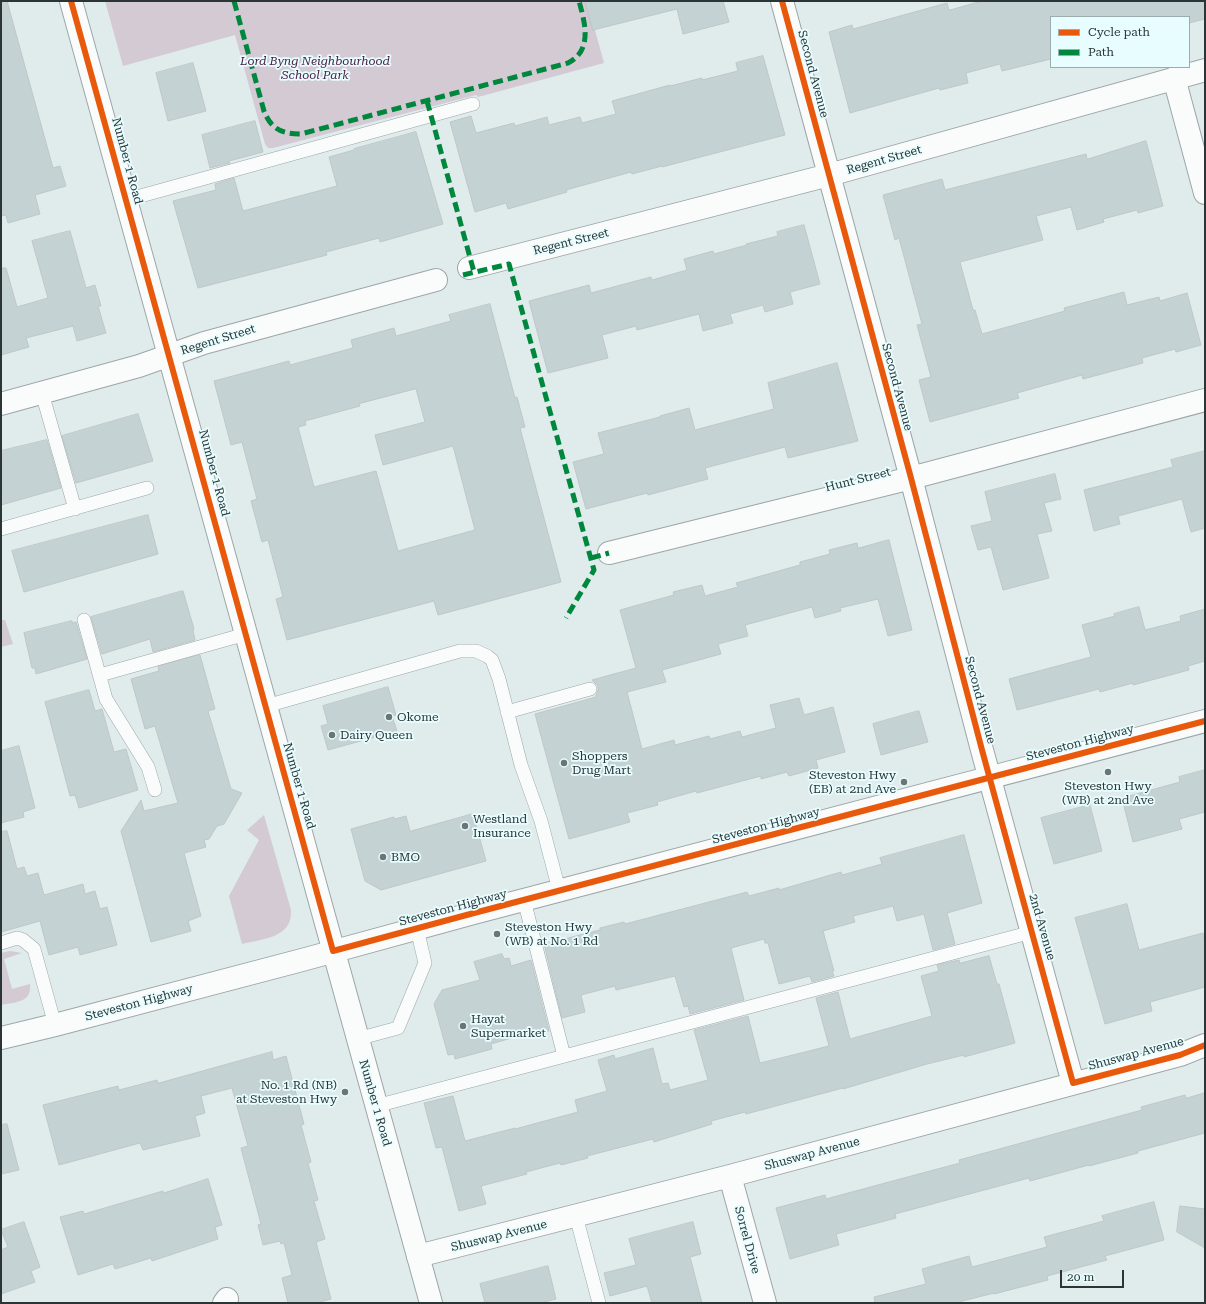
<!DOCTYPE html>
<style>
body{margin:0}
#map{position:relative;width:1206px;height:1304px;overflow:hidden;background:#e0ebec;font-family:"Roboto Serif",serif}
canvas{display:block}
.frame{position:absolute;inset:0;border:2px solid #2c3535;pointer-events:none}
.legend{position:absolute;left:1050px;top:16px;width:140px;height:52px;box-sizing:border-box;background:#e7fdff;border:1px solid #9cadae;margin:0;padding:5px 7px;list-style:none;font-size:12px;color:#2c3535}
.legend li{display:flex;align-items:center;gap:8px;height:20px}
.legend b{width:20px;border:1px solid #9cadae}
.scale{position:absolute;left:1060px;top:1270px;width:64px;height:18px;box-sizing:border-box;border:2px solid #2c3535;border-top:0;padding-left:5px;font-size:12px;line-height:14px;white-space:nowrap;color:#2c3535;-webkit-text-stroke:3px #e7fdff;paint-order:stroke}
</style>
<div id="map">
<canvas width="1206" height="1304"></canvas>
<div class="frame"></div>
<ul class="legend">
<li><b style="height:5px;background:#e8590c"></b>Cycle path</li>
<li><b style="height:5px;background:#00873e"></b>Path</li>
</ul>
<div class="scale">20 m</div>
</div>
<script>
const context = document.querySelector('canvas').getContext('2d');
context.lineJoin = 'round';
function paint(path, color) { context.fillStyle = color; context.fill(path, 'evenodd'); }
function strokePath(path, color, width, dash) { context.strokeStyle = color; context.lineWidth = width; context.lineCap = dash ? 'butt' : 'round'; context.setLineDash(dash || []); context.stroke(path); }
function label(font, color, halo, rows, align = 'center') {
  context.font = font + ' "Roboto Serif",serif'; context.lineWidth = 3.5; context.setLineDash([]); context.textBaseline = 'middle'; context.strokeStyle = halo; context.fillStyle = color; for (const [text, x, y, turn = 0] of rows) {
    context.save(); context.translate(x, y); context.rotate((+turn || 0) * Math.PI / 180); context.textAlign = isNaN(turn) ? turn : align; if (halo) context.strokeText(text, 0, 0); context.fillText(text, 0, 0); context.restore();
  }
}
paint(new Path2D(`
 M105 1H587L604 63 478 97 476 95 273 148H268L265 144 235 35 123 66Z
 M1 620H5L13 644 1 647Z
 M264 815 291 910C293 938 262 939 242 944L229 896 259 840 247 830Z
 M10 951 22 953 4 959 12 989 30 984C32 1003 15 1002 1 1005V953Z`), '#d3cad4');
const building = new Path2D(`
 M1 1H7L53 168 60 166 66 186 35 195 40 214 8 223 6 215 1 216Z
 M585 1H723L729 22 683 34 677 9 593 30Z
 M982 1H1205V19L1189 23V17H1051V59L1002 71 1000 64 966 73 968 83 940 90 939 88 850 113 829 32 852 25 853 29 947 3 949 10Z
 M763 56 785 135 662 167V166L632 174 631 172 566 190 567 192 508 209 506 203 475 212 450 122 471 116 476 133 514 123 515 126 547 117 549 125 580 117 582 123 616 114 612 101 670 85V86L702 78V80L738 71 736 63Z
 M193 63 206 111 168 121 156 73Z
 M255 121 263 152 229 161 230 163 210 168 202 135Z
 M416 132 443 224 380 242 379 238 326 252 327 255 198 288 173 201 216 190 215 184 234 178 243 211 337 186 329 157 354 150V149Z
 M1146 141 1163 206 1138 213 1137 210 1103 219 1104 222 1077 230 1071 207 1036 216 1043 240 960 262 973 310H975L982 334 1065 311 1064 308 1124 292 1127 305 1159 297 1160 301 1187 293 1201 345 1176 352 1175 349 1142 358 1143 363 1083 379 1082 375 1017 393 1019 398 930 422 919 380 931 377 917 325 922 324 899 238 895 240 883 195 942 179 945 190 1086 154 1087 159Z
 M804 225 820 284 790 292 793 304 765 312 763 305 730 314 733 323 703 331 699 314 637 330 636 326 602 335 608 358 548 373 529 301 589 285 591 293 651 277 652 280 687 270 684 259 713 251 714 254 747 245 746 244 778 236 777 232Z
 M70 231 86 288 95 285 101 306H98L106 333 77 341 73 326 26 338 29 347 1 355V268H6L17 307 48 298 32 241Z
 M490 304 515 398 517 397 525 427 520 428 561 582 438 615 434 601 287 640 276 599 283 597 268 540 262 542 251 501 257 499 242 442 231 445 214 381 289 361 290 365 353 348 351 340 394 328 396 336 451 321 449 315ZM416 389 425 422 375 435 383 465 453 446 475 530 398 551 376 471 314 487 298 427 306 425 305 421 360 406 359 404Z
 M837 363 858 441 788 458 785 447 705 468 708 479 648 495 647 493 586 509 573 462 604 454 598 433 660 417V416L689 408 695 430 774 409 768 383Z
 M138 414 153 461 76 483 62 436Z
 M47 440 61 488 1 505V451Z
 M1205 451V528L1191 532 1182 499 1118 516 1120 524 1094 531 1084 490 1173 467 1171 460Z
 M1055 474 1061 499 1044 503 1052 531 1037 534 1049 578 1003 590 991 547 978 550 971 526 992 521 985 492Z
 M148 515 158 554 24 592 12 551Z
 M889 540 912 630 888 636 878 599 840 608 841 611 815 618 812 607 745 625 748 636 718 644 721 654 662 670 666 682 627 692 642 749 674 740 675 745 709 736 710 739 740 731 742 737 776 728 770 705 799 698 804 715 833 707 845 752 816 760 818 768 789 776 787 772 761 779V776L697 793 696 791 657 802 658 805 627 813 630 822 569 839 535 714 596 697V695L598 691V686L592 680 636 668 620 610 674 595 673 592 702 585 705 596 738 587 736 583 800 565V562L830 554 829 550 857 543 858 548Z
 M183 591 194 629 193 630 195 640 153 652 150 639 102 654 91 617Z
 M1139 607 1145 630 1181 621 1180 616 1205 609V661L1188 666 1189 670 1133 685V683L1100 692 1099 689 1017 710 1009 679 1091 657 1082 625 1115 616 1114 614Z
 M72 621V623L76 622 87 659 36 674 35 668H32L24 633Z
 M200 655 215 709 208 711 231 789 242 793 224 824 217 826 209 839 204 840 206 847 184 853 201 916 188 921 191 931 151 942 121 831 141 800 144 811 178 803 155 726 145 729 131 679 159 671 158 667Z
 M388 687 396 715 392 716 397 731 328 750 321 726 328 724 323 706Z
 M89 690 95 711 102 709 114 752 126 749 138 790 79 808 75 795 70 796 45 702Z
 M919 711 928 742 881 755 873 724Z
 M19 746 35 808 23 812 24 817 1 823V751Z
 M1205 770V812L1179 819 1182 829 1133 842 1122 798 1180 782 1179 777Z
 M1090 805 1102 851 1054 864 1041 818Z
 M473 814 486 861 381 890 365 881 351 829 394 817 395 819 406 816 410 831Z
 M7 831 17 869 24 867 27 876 38 873 44 895 83 884 85 894 95 891 100 909 107 907 117 945 80 955 78 947 49 955 40 921 1 932V832Z
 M964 835 982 903 947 913 955 944 933 950 924 914 897 921 893 906 853 916 855 922 823 931 834 971H832L834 976 812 982 810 976 779 984 768 943H765L764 939 731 948 744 1000 690 1014 688 1006 684 1007 675 976 616 990 615 986 581 995 585 1012 562 1018 544 944 600 930V928L624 922 625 924 747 892 749 896 779 888V890L841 872 842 875 882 864 880 858Z
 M1127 904 1139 950 1203 933 1205 943V987L1150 1002 1152 1011 1105 1024 1075 918Z
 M502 954 504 959 509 958 511 966 531 960 549 1031 525 1038V1034L491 1044 492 1049 455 1059 454 1054 448 1055 434 1004 442 990 480 980 474 962Z
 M989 956 997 984H999L1015 1043 964 1057V1055L927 1064 843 1089V1088L746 1114 745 1112 711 1121 712 1124 654 1142 653 1139 587 1156 588 1158 561 1165 560 1163 526 1172 527 1174 481 1186 486 1204 459 1211 442 1147 436 1148 424 1103 453 1096 465 1141 515 1128V1129L578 1112 575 1100 607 1091 598 1060 614 1055 615 1059 653 1048 662 1084 668 1083 670 1090 708 1080 694 1030 748 1016 760 1063 793 1055 829 1046 816 998 838 992 850 1039 932 1016 921 976 939 971 937 965 959 960 960 963Z
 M272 1052 273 1060 286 1056 304 1124 301 1125 311 1162 308 1163 318 1200 314 1201 325 1239 316 1242 331 1299 316 1303H288L282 1278 292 1275 284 1243 281 1244 280 1241 263 1245 258 1225 261 1224 241 1148 248 1146 232 1088 201 1096 205 1113 195 1116 200 1136 143 1150 140 1143 59 1165 43 1105 118 1086 119 1090 157 1080 158 1083Z
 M1205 1093V1133L1138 1151V1153L1089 1166V1165L1030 1181 1029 1178 895 1214 896 1218 836 1234 839 1245 790 1259 776 1208 825 1195 826 1199 900 1179 960 1163 959 1160 1142 1110 1141 1107 1185 1095 1186 1098Z
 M7 1124 19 1170 1 1174V1125Z
 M208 1179 222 1225 215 1227 218 1239 152 1261 151 1258 115 1269 113 1264 78 1275 60 1217 83 1211 84 1214 163 1191V1193Z
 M1154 1202 1164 1240 1105 1256 1107 1260 1047 1276 1048 1280 994 1294V1293L955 1303H875L874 1297 926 1284 922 1269 969 1256 972 1267 1047 1247 1044 1237 1104 1221 1102 1216Z
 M1180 1206 1205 1209V1248L1177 1232Z
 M24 1222 40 1267 31 1271 35 1282 1 1294V1250L8 1247 1 1230Z
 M693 1222 701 1254 690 1257 702 1303H652L647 1286 610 1296 604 1273 636 1265 629 1239Z
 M548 1266 556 1299 540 1303H485L480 1284Z`);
paint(building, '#c4d2d3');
strokePath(building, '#bec7c8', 1);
const lane = new Path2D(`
 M126 200 473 104
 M42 393 75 509
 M1 529 147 488
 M84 620 106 699 148 767 155 790
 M100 675 246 634
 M266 706 460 651H476L487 656 492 660 499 679 521 765 541 821 559 890
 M507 712 590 689
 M524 900 564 1056
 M1 943 17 938 23 940 34 949 55 1025
 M357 1039 398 1028 425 963 417 929
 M376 1106 1032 932
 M576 1216 599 1303`);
const street = new Path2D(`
 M782 1 911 478 982 750 1073 1083
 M1174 78 1205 193
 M469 268 829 175 1205 70
 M1 404 139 366 204 343 436 280
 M609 553 911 478 1205 400
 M730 1176 765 1303
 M418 1256 730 1176 1180 1055 1205 1045
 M224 1303 227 1299`);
const secondary = new Path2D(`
 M71 1 431 1303
 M1 1038 55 1025 302 960 474 913 1205 721`);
strokePath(lane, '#9da6a7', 14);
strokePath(street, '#9da6a7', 24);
strokePath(secondary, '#9da6a7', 24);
strokePath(lane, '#fafcfc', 13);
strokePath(street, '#fafcfc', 22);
strokePath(secondary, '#fafcfc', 22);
strokePath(new Path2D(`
 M234 1 264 111C271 129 282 134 301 134L568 63C593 50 585 23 579 1
 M427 101 474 272
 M463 275 509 264 594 570 566 618
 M591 558 609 553`), '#00873e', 5, [10, 5]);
strokePath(new Path2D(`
 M71 1 333 951 474 913 1205 721
 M782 1 911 478 982 750 1073 1083 1180 1055 1205 1045`), '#e8590c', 6);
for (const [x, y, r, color] of [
 [389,717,4,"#6b7575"],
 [332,735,4,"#6b7575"],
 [564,763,4,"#6b7575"],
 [1108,772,4,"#6b7575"],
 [904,782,4,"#6b7575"],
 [465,826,4,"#6b7575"],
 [383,857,4,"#6b7575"],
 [497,934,4,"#6b7575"],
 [463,1026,4,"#6b7575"],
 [345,1092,4,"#6b7575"]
]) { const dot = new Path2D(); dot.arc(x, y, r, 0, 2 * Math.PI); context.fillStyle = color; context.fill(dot); strokePath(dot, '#e7fdff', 1.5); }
label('italic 12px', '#4c2042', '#e7fdff', [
 ["Lord Byng Neighbourhood",315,61],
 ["School Park",315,75]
]);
label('12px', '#2c3535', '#e7fdff', [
 ["Second Avenue",813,74,75],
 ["Regent Street",884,160,-16],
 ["Number 1 Road",127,161,75],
 ["Regent Street",571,242,-14],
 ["Regent Street",218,340,-17],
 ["Second Avenue",897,387,75],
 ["Number 1 Road",214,473,75],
 ["Hunt Street",858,480,-14],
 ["Second Avenue",980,700,75],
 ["Steveston Highway",1080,743,-15],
 ["Number 1 Road",299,786,74],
 ["Steveston Highway",766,826,-15],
 ["Steveston Highway",453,908,-15],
 ["2nd Avenue",1042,927,74],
 ["Steveston Highway",139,1003,-15],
 ["Shuswap Avenue",1136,1054,-15],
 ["Number 1 Road",375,1103,74],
 ["Shuswap Avenue",812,1154,-15],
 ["Shuswap Avenue",499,1236,-14],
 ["Sorrel Drive",747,1240,75]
]);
label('12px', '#2c3535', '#e7fdff', [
 ["Okome",397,717],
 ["Dairy Queen",340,735],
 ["Shoppers",572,756],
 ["Drug Mart",572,770],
 ["Steveston Hwy",896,775,"right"],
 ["(EB) at 2nd Ave",896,789,"right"],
 ["Steveston Hwy",1108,786,"center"],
 ["(WB) at 2nd Ave",1108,800,"center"],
 ["Westland",473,819],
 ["Insurance",473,833],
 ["BMO",391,857],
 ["Steveston Hwy",505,927],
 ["(WB) at No. 1 Rd",505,941],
 ["Hayat",471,1019],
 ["Supermarket",471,1033],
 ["No. 1 Rd (NB)",337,1085,"right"],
 ["at Steveston Hwy",337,1099,"right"]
], 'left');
</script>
